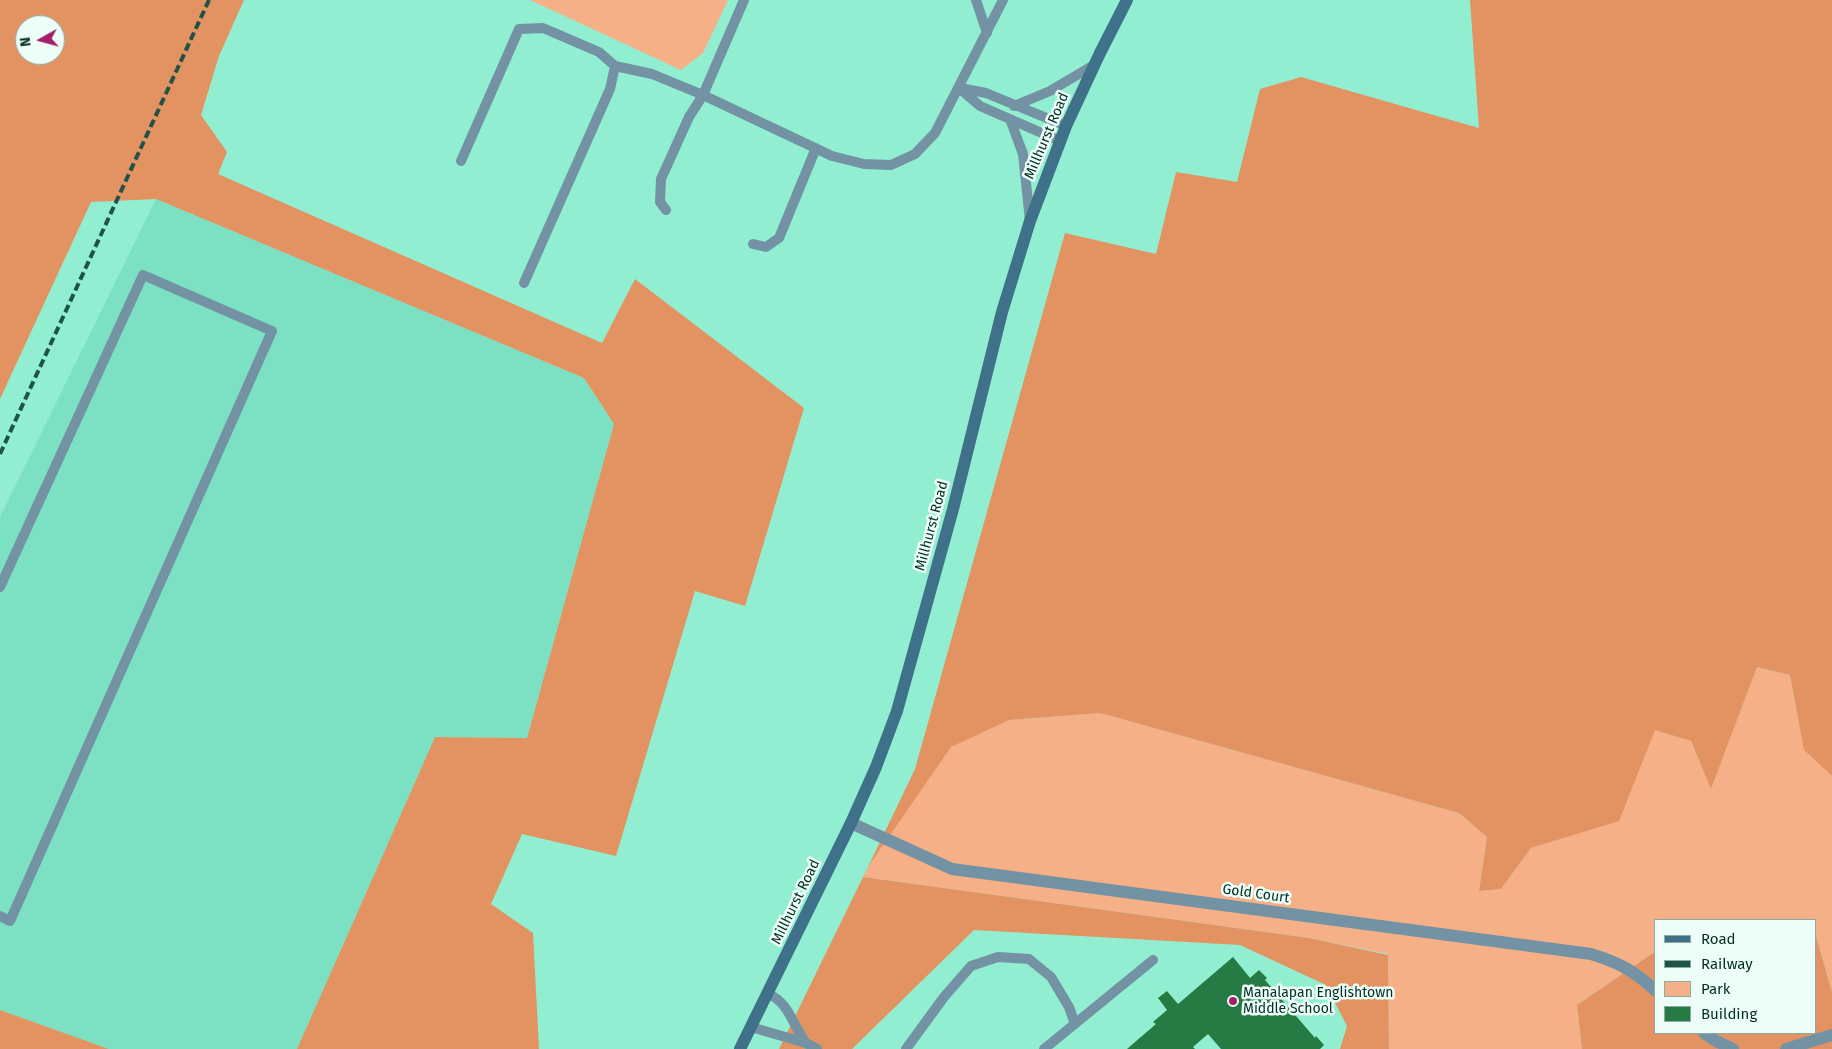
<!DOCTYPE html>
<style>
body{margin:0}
#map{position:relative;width:1832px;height:1049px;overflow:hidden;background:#92eed1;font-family:"Fira Sans",sans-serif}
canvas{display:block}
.legend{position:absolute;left:1654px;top:919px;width:162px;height:115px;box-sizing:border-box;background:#edfef8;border:1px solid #8faaa3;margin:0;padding:6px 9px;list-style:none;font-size:15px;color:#032d23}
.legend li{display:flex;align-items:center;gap:10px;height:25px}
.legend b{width:25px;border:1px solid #8faaa3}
.north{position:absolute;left:15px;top:15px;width:50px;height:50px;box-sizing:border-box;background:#edfef8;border:1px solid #8faaa3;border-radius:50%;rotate:263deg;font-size:14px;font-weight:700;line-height:20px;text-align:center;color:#032d23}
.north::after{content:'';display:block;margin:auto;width:18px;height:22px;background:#a41e6a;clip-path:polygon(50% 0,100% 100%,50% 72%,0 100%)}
</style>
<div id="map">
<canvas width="1832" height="1049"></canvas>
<ul class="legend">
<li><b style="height:6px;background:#3f718a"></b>Road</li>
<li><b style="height:6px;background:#1f5346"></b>Railway</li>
<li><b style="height:14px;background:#f6b087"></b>Park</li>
<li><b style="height:14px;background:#267a44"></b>Building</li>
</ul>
<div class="north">N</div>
</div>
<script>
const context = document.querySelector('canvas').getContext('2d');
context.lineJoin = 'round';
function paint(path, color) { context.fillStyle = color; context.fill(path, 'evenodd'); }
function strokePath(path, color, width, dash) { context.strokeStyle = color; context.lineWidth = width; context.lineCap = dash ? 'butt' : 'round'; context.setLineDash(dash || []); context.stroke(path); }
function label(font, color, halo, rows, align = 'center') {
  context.font = font + ' "Fira Sans",sans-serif'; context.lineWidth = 5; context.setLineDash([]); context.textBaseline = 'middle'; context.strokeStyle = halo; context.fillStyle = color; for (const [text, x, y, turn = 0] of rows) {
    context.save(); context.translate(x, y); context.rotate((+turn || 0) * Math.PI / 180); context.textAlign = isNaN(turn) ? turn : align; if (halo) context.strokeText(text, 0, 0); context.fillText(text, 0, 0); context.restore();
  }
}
paint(new Path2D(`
 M156 199 584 378 614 424 527 738 435 737 297 1049H109L0 1010V517Z`), '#7ce1c2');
paint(new Path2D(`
 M530 0H728L703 53 681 70Z
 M1757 667 1790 675 1804 749 1832 776V992L1816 936V920H1656V951L1577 1005 1582 1049H1389L1388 954 1309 938 863 877 868 867 951 746 1009 720 1100 713 1459 813 1487 837 1479 891 1501 889 1531 848 1619 820 1654 729 1691 741 1711 788Z`), '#f6b087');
paint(new Path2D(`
 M0 0H244L219 56 201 115 227 152 218 174 602 343 635 279 804 408 745 606 695 591 616 856 522 834 491 904 533 933 539 1049H297L435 737 527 738 614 424 584 378 156 199 91 202 0 399ZM25 25H55V55H25Z
 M1470 0H1832V776L1804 750 1790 675 1757 667 1711 789 1691 741 1655 730 1619 821 1531 848 1501 889 1479 891 1487 837 1459 813 1100 713 1009 720 951 747 868 867 915 769 1065 233 1156 254 1176 172 1237 182 1260 89 1301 77 1479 128Z
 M863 877 1309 938 1388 955 1389 1049H1340L1347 1026 1326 985 1240 945 974 930 852 1049H779Z
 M1816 936 1832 992V1049H1582L1577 1005 1656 951V1033H1816Z
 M0 1010 109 1049H0Z`), '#e39362');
paint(new Path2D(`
 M1233 957 1250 978 1259 970 1267 978 1265 980 1315 1038 1316 1036 1324 1045 1320 1049H1221L1208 1034 1193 1047 1195 1049H1127L1156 1024 1153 1022 1167 1010 1158 998 1167 991 1178 1004Z`), '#267a44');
strokePath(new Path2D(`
 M976 0 987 33
 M615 66 652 74 703 95 832 156 864 164 891 165 915 154 935 133 1003 0
 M959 88 980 106 1060 141
 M960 88 986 93 1066 126
 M1014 106 1050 91 1094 65
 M1010 119 1023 154 1030 221
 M461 161 519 29 543 28 599 52 615 66 610 89 524 283
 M666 210 660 202 661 179 689 117 703 95 744 0
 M753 244 766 247 779 238 816 148
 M0 587 143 275 272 331 10 921 0 916
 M767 993C790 1003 792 1025 806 1043
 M751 1027 806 1043 817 1049
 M906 1049 944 997 971 966 998 957 1029 959 1051 977 1069 1007 1075 1024
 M1044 1049 1153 960`), '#7393a4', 10);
strokePath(new Path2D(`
 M851 823 952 869 1591 954C1620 963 1633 970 1656 991
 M1704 1033 1716 1041 1733 1049
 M1786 1049 1832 1035`), '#7393a4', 12);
strokePath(new Path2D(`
 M740 1049 851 823 876 767 897 711 953 509 1002 312 1030 221 1066 126 1100 53 1127 0`), '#3f718a', 12);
strokePath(new Path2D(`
 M0 454 209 0`), '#1f5346', 4, [8, 4]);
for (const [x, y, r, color] of [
 [1233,1001,5,"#a41e6a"]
]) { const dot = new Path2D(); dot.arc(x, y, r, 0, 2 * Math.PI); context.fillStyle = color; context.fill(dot); strokePath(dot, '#edfef8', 2); }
label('14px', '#032d23', '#edfef8', [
 ["Millhurst Road",1047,136,-67],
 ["Millhurst Road",932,526,-75],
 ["Gold Court",1256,894,8],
 ["Millhurst Road",796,902,-64]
]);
label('14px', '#032d23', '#edfef8', [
 ["Manalapan Englishtown",1243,993],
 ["Middle School",1243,1009]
], 'left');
</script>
